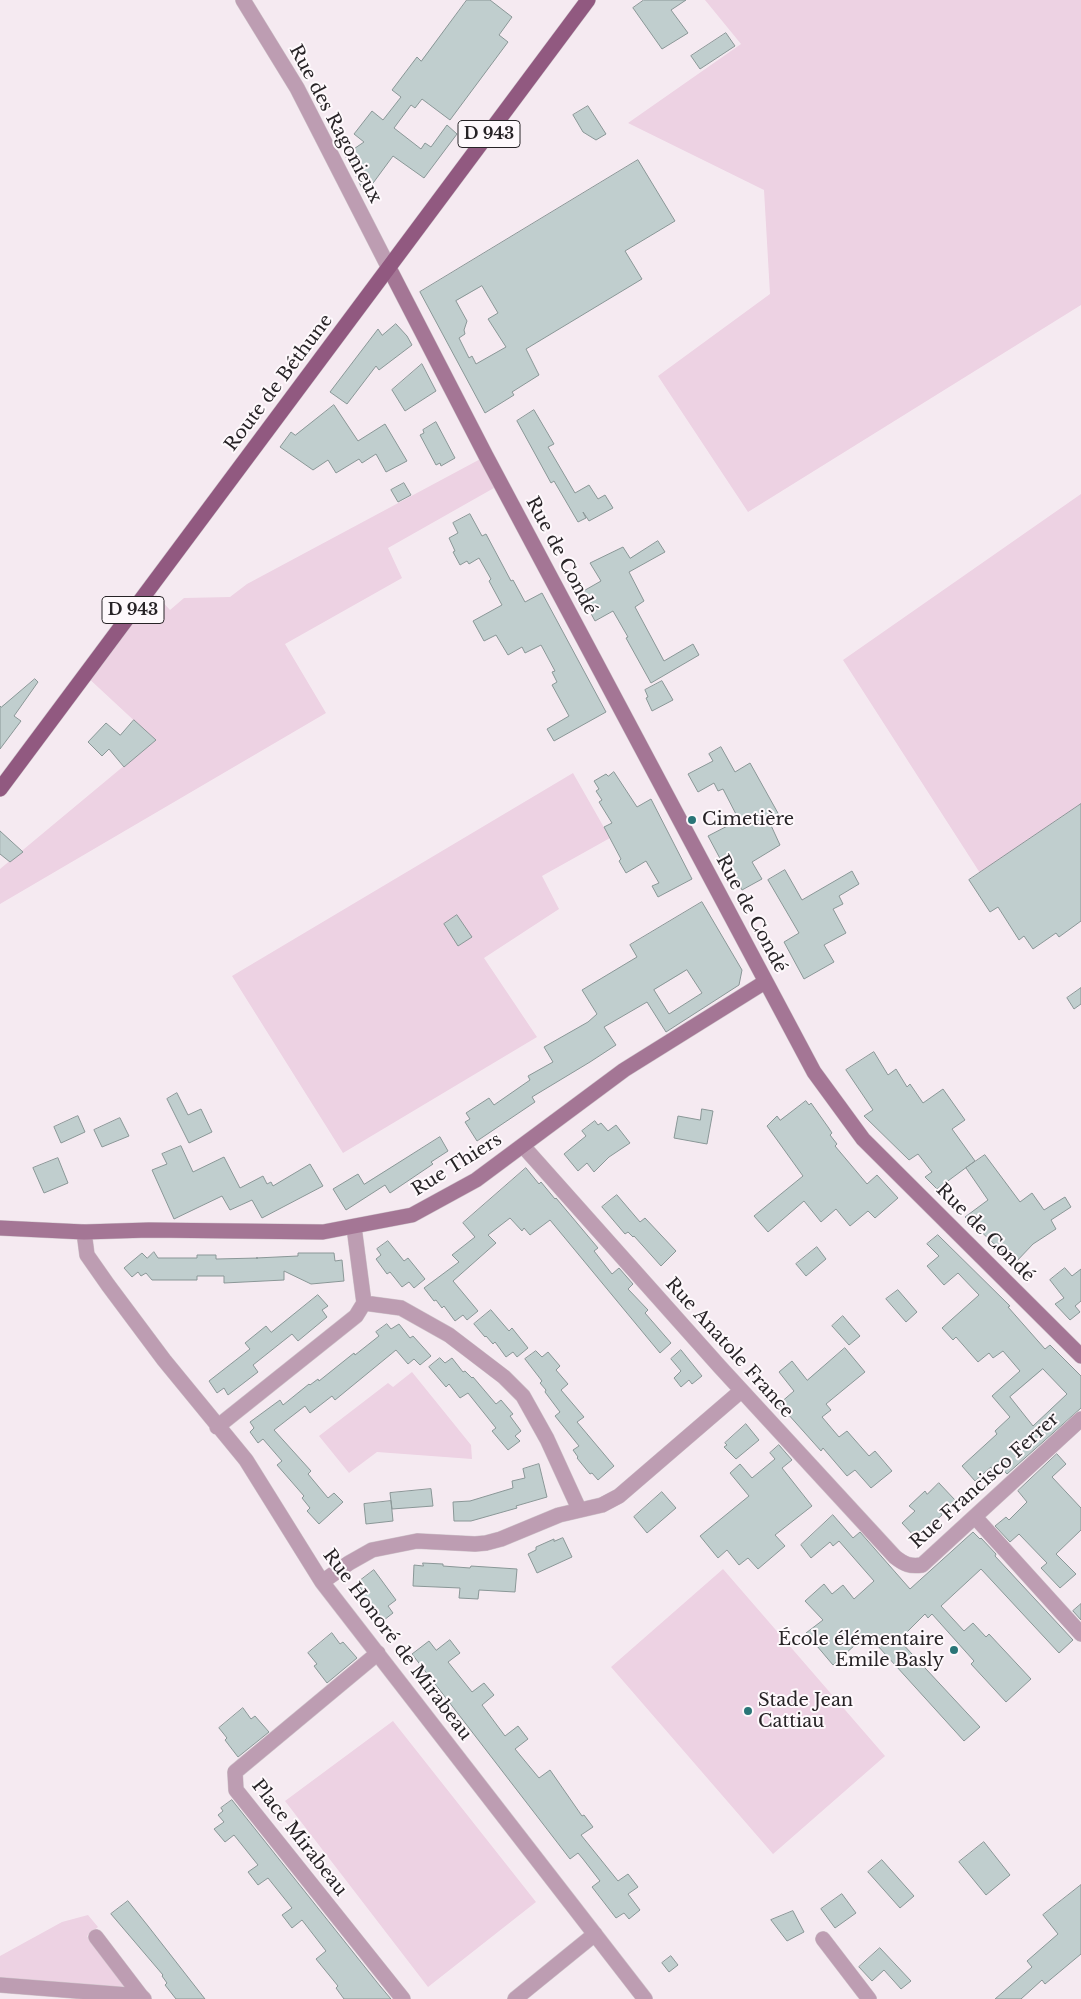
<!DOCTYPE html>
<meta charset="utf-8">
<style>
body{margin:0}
canvas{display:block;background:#f5eaf1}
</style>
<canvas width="1081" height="1999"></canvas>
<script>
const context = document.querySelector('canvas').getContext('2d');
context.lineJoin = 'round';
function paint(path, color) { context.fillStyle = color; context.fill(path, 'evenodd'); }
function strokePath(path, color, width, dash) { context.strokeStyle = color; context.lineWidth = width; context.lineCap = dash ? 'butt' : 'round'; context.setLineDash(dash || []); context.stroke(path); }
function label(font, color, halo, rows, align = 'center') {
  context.font = font + ' "Libre Baskerville",serif'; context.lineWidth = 4; context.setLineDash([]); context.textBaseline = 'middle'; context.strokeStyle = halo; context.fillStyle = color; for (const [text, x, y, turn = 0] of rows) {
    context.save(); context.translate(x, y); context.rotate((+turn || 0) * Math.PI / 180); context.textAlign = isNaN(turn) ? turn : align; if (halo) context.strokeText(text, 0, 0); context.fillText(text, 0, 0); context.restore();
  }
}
paint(new Path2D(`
 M705 0H1081V305L748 512 658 376 770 294 764 190 628 123 741 44Z
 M486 456 501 484 388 548 402 578 285 644 326 713 0 904V869L155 740 85 675 150 588 170 610 184 598 230 597 247 584Z
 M1081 494V804L980 873 843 660Z
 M573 773 610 838 542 876 559 909 484 958 537 1037 343 1153 232 976Z
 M412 1372 471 1445 472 1459 377 1452 349 1473 319 1436 388 1383 393 1387Z
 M723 1569 885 1756 773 1854 611 1667Z
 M393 1721 536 1902 428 1987 285 1801Z
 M88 1915 98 1927 87 1936 124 1984V1989L0 1978V1956L62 1922Z`), '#edd2e3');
const building = new Path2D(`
 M467 0H490L512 17 499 35 508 42 450 120 422 99 415 108 411 105 394 128 421 149 425 143 431 147 447 125 457 134 424 178 393 156 365 194 345 155 364 142 354 134 372 111 383 120 401 97 392 90 417 57 421 61Z
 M644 0H686L671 10 688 33 662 49 633 8Z
 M726 33 735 46 700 69 691 56Z
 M588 106 606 134 596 140 583 132 573 115Z
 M638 160 675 221 625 251 642 279 526 349 539 375 512 392 514 395 485 413 420 292ZM482 286 498 313 488 319 506 347 476 364 472 356 469 358 459 338 465 334 464 330 467 321 456 301Z
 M396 324 407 336 412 345 379 370 376 366 347 404 330 392 378 329 382 335Z
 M422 364 436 391 405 411 392 390Z
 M334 405 358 441 385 424 407 461 386 472 376 454 362 463 359 459 336 473 328 460 313 470 280 447 291 432 295 435Z
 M534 410 554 444 548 447 575 493 589 485 598 499 605 495 613 508 589 521 583 512 586 518 578 522 554 481 551 483 517 421Z
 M436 422 455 458 441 466 440 463 436 465 420 435 424 433 423 430Z
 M404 483 411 495 398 502 391 490Z
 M470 514 482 536 486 534 511 581 513 580 525 602 542 593 606 712 554 741 547 729 569 716 552 685 557 682 552 672 555 671 541 645 525 653 522 647 508 655 496 635 484 641 473 621 502 605 489 581 491 579 479 558 469 564 467 561 460 565 453 552 455 551 449 538 458 533 453 523Z
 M658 541 665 552 629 572 644 601 635 607 664 661 693 644 699 655 651 683 626 638 628 637 613 611 595 621 580 593 601 581 590 563 623 547 630 558Z
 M35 679 38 682 14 716 21 721 0 749V706L1 707Z
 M662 681 673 700 652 711 646 698 648 697 645 690Z
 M134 720 156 740 124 767 109 749 102 756 88 742 106 723 120 735Z
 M721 747 735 772 750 763 779 815 769 821 780 845 752 862 762 879 742 890 727 863 723 864 708 836 739 820 723 789 718 791 714 783 698 792 688 774 713 761 709 754Z
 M614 772 637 807 651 799 692 879 658 897 652 886 659 883 646 861 626 873 619 861 621 859 604 827 612 823 599 802 602 800 596 791 599 789 594 781 606 774 608 776Z
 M1081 804V921L1059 937 1056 933 1033 949 1024 936 1019 940 998 907 990 912 969 880Z
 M0 831 23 852 10 862 0 854Z
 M785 870 802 900 852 871 859 884 839 896 843 904 833 909 846 933 824 945 834 962 804 979 784 942 799 933 768 880Z
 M702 902 742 970 739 985 666 1032 647 1002 604 1027 616 1045 590 1062 532 1097 535 1102 477 1141 465 1122 470 1119 466 1113 489 1098 494 1105 530 1080 528 1076 553 1062 544 1047 588 1022 597 1014 582 990 637 957 630 945ZM687 970 702 993 669 1014 654 990Z
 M457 915 472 937 458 946 444 924Z
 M1081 988V1004L1074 1009 1067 998Z
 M874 1052 888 1075 896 1069 907 1087 910 1084 923 1103 943 1089 965 1120 952 1129 975 1161 937 1189 925 1177 932 1172 918 1154 909 1160 864 1116 873 1110 846 1070Z
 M177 1093 188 1115 201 1109 212 1132 189 1143 167 1099Z
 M806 1101 809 1105 811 1103 828 1127 832 1133 830 1135 837 1144 835 1146 867 1184 877 1175 898 1198 875 1218 868 1211 850 1226 836 1209 821 1222 804 1201 768 1232 754 1216 803 1176 767 1126 777 1116 780 1120Z
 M702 1109 713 1111 707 1144 674 1138 678 1116 700 1120Z
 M78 1116 85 1132 61 1143 54 1127Z
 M120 1118 129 1136 102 1147 94 1130Z
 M595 1121 598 1125 601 1123 608 1131 616 1125 630 1143 609 1157 594 1172 587 1163 578 1171 564 1154 586 1136 582 1131Z
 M440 1137 448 1151 431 1162 433 1164 390 1193 385 1185 346 1210 333 1189 358 1174 364 1184Z
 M181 1146 193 1172 224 1157 240 1188 263 1176 267 1184 271 1182 273 1186 310 1164 323 1186 262 1218 252 1200 230 1210 222 1196 174 1219 152 1170 167 1164 162 1154Z
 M985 1155 1020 1202 1032 1193 1044 1210 1065 1197 1071 1207 1051 1220 1056 1229 1033 1244 1015 1263 965 1217 988 1200 966 1168Z
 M58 1158 68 1183 44 1193 33 1168Z
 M526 1168 539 1184 541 1182 555 1199 556 1198 598 1248 594 1251 612 1274 619 1268 633 1284 628 1289 648 1310 645 1313 671 1343 660 1353 550 1220 530 1235 524 1228 522 1231 510 1218 488 1235 496 1243 453 1281 478 1311 467 1320 463 1315 455 1321 444 1306 442 1308 436 1300 434 1301 424 1288 459 1262 452 1255 475 1237 463 1223Z
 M617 1195 640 1222 645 1218 676 1251 661 1266 634 1236 633 1237 628 1232 625 1234 602 1207Z
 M938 1235 1010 1306 1008 1307 1045 1349 1050 1345 1081 1376V1408L1007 1474 998 1464 992 1469 991 1467 975 1481 962 1466 997 1434 995 1431 1010 1417 992 1396 1020 1371 1003 1351 993 1358 989 1353 978 1362 956 1337 953 1340 942 1328 979 1295 958 1273 944 1285 927 1266 939 1256 927 1244ZM1043 1369 1067 1394 1033 1426 1010 1397Z
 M388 1241 404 1261 408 1258 425 1279 414 1288 409 1282 402 1287 390 1272 387 1274 376 1259 381 1255 377 1249Z
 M817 1247 826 1259 806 1276 796 1264Z
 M154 1252 158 1258H197V1255H216V1259L258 1258H256L298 1256V1253H334L335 1261 342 1260 344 1281 311 1284 284 1271V1280L224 1283V1276H197V1280H152L146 1273 141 1276 138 1272 132 1277 124 1268 142 1253 147 1258Z
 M1065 1268 1072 1276 1081 1269V1301L1075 1306 1080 1312 1070 1320 1055 1304 1064 1298 1050 1280Z
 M898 1290 917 1312 906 1322 886 1299Z
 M318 1295 328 1306 322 1310 327 1317 298 1341 292 1334 253 1365 258 1372 228 1395 224 1388 217 1393 209 1381 250 1349 245 1343 266 1326 271 1332Z
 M491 1310 509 1331 512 1328 528 1348 517 1357 513 1352 506 1357 495 1342 493 1344 486 1336 485 1337 474 1324Z
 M843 1316 860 1336 849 1345 832 1326Z
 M387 1324 391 1329 399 1324 410 1338 413 1336 431 1356 420 1365 414 1359 408 1364 396 1350 335 1400 332 1396 310 1413 305 1406 274 1430 311 1471 308 1474 328 1498 334 1493 343 1502 319 1524 307 1511 310 1508 302 1498 304 1496 277 1465 282 1461 263 1439 258 1443 250 1432 254 1428 250 1422 280 1400 283 1405 309 1384 310 1385 318 1379 319 1381 354 1353 355 1355 379 1336 376 1332Z
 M845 1348 865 1372 826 1404 831 1410 822 1417 839 1437 847 1431 869 1456 875 1451 892 1471 871 1488 855 1470 847 1476 823 1448 821 1451 779 1404 794 1391 779 1372 792 1361 807 1380Z
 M681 1350 702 1376 692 1384 689 1380 681 1387 674 1378 681 1371 671 1359Z
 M536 1351 542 1357 548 1352 560 1366 556 1370 568 1384 561 1390 584 1417 577 1422 614 1466 598 1480 592 1473 590 1474 577 1458 578 1457 573 1450 579 1446 555 1416 560 1412 545 1392 546 1390 540 1383 542 1381 525 1359Z
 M440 1358 445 1363 452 1358 463 1372 465 1371 472 1378 473 1377 496 1404 501 1400 513 1414 510 1416 521 1431 515 1436 520 1441 508 1450 492 1431 496 1428 468 1393 460 1398 449 1384 446 1387 429 1367Z
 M746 1424 759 1440 736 1459 724 1447 727 1445 725 1443Z
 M779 1445 792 1460 782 1468 812 1506 775 1535 785 1546 758 1569 748 1558 739 1565 727 1550 718 1558 700 1536 749 1496 730 1473 740 1464 752 1478 775 1459 770 1453Z
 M1057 1454 1066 1464 1052 1477 1081 1508V1530L1056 1554 1076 1574 1060 1588 1041 1568 1047 1563 1019 1534 1010 1542 995 1526 1006 1517 1009 1520 1027 1502 1018 1491Z
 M539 1464 547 1497 516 1506 517 1508 471 1521H454L453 1502 470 1501 513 1488 512 1481 525 1478 523 1469Z
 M939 1483 955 1500 941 1513 942 1515 916 1538 902 1523 915 1511 909 1506 925 1491 927 1494Z
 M431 1489 433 1506 392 1509 390 1493Z
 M662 1492 676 1508 647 1533 634 1517Z
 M391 1501 393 1521 366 1524 364 1504Z
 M833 1515 853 1538 860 1532 910 1589 973 1532 980 1539 981 1538 996 1554 995 1556 1073 1640 1059 1653 981 1569 941 1606 964 1631 973 1623 986 1637 989 1634 1031 1679 1006 1702 971 1664 974 1661 932 1614 928 1618 925 1614 899 1640 980 1727 964 1741 867 1634 833 1665 806 1633 823 1620 805 1601 824 1584 832 1594 843 1585 854 1599 874 1581 839 1541 833 1546 830 1542 811 1558 801 1545Z
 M563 1538 572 1557 537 1573 528 1554 536 1550V1547L554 1539V1541Z
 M423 1563 443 1564V1566L470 1568 471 1566 517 1569 515 1592 479 1590 478 1599 459 1598 460 1588 413 1586 414 1565 423 1566Z
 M374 1570 396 1600 388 1606 393 1613 384 1620 360 1591 362 1590 357 1583Z
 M1081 1604V1620L1073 1611Z
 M332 1633 340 1644 343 1642 357 1658 327 1683 314 1666 317 1664 308 1653Z
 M450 1640 460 1653 448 1662 472 1692 484 1683 494 1695 482 1705 505 1736 518 1726 528 1739 515 1749 539 1778 550 1770 582 1816 584 1815 593 1827 581 1835 618 1881 628 1874 638 1887 628 1894 640 1910 629 1919 624 1913 616 1918 592 1887 600 1881 583 1859 578 1853 570 1859 412 1654 429 1641 436 1650Z
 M243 1708 251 1719 255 1716 269 1732 238 1757 225 1740 227 1738 219 1728Z
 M232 1800 380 1986 391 1999H344L336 1988 338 1986 316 1959 326 1951 302 1920 292 1928 282 1915 292 1908 268 1878 258 1885 248 1872 258 1865 234 1835 225 1842 214 1829 224 1822 218 1815 223 1811 221 1808Z
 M984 1842 1010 1875 986 1895 959 1862Z
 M882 1860 914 1896 900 1908 868 1872Z
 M1081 1885V1954L1045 1984 1042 1980 1021 1999H995L1032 1967 1027 1961 1058 1934 1043 1915Z
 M842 1894 856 1913 835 1928 821 1909Z
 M128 1901 148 1926 205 1999H176L165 1985 167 1983 162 1976 163 1975 111 1914Z
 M793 1911 804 1932 787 1941 771 1920Z
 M880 1948 911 1981 901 1989 884 1970 872 1981 859 1967Z
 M671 1956 678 1965 669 1972 662 1963Z`);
paint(building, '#c0cece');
strokePath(building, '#8a9797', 1);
const street = new Path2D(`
 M243 0 297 88 389 268
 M523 1146 720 1367 895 1557C904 1564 910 1567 922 1565L1081 1419
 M84 1232 87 1255 108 1285 164 1360 246 1460 322 1582 645 1999
 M364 1303 401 1308 449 1335 504 1377 523 1396 547 1439 579 1509
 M217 1427 356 1316 364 1303 354 1227
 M975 1517 1081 1634
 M322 1582 349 1563 372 1550 417 1541 475 1544 486 1543 501 1539 559 1515 602 1505 619 1496 741 1391
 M378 1653 235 1772 236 1790 403 1999
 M96 1937 141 1996
 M823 1939 869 1999
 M0 1985 141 1996 144 1999
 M515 1999 595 1934`);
const secondary = new Path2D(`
 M389 268 486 456 814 1072 863 1139 1081 1356
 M0 1228 84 1232 149 1230 323 1232 412 1215 476 1180 624 1070 765 982`);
const primary = new Path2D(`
 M0 789 588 0`);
strokePath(street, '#d0c6cc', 16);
strokePath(secondary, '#d0c6cc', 16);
strokePath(primary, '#d0c6cc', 16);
strokePath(street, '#bd9db2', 15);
strokePath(secondary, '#a47695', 15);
strokePath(primary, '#915980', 15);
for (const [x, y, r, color] of [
 [692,820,5,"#2a7577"],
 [954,1650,5,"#2a7577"],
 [748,1711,5,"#2a7577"]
]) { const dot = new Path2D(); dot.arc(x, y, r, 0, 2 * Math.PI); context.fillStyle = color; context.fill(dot); strokePath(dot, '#fef9fc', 2); }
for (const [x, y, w] of [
 [489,134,62],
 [133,610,62]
]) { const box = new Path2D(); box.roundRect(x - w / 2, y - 13.5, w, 27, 4); context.fillStyle = '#fef9fc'; context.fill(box); strokePath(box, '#272326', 1); }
label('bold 16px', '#272326', null, [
 ["D 943",489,134],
 ["D 943",133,610]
]);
label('18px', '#272326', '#fef9fc', [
 ["Rue des Ragonieux",335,124,62],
 ["Route de Béthune",279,383,-53],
 ["Rue de Condé",561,556,62],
 ["Rue de Condé",751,914,62],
 ["Rue Thiers",457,1165,-32],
 ["Rue de Condé",985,1233,45],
 ["Rue Anatole France",729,1348,48],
 ["Rue Francisco Ferrer",985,1481,-42],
 ["Rue Honoré de Mirabeau",397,1645,53],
 ["Place Mirabeau",299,1838,52]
]);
label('18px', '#272326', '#fef9fc', [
 ["Cimetière",702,820],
 ["École élémentaire",944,1640,"right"],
 ["Emile Basly",944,1661,"right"],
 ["Stade Jean",758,1701],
 ["Cattiau",758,1722]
], 'left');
</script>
